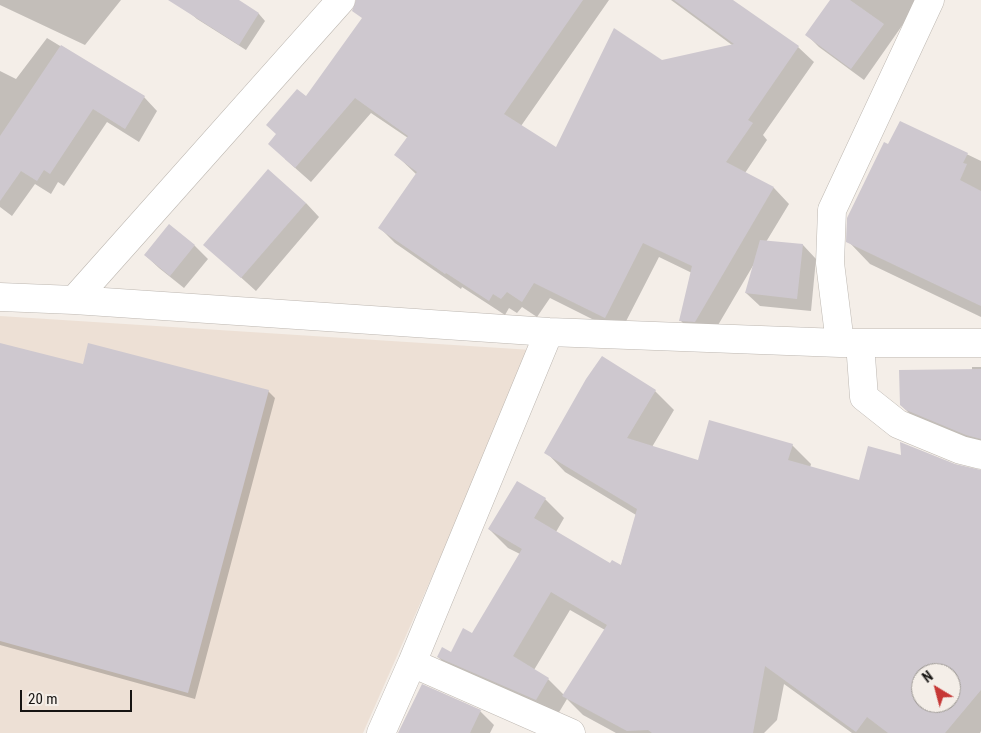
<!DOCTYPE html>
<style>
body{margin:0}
#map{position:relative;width:981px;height:733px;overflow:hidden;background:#f4eee8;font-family:"Roboto Condensed",sans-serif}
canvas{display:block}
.north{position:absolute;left:911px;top:663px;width:50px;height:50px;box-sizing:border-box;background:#f4eee8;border:1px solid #9b9792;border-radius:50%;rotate:323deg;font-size:14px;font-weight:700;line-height:20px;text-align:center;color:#161412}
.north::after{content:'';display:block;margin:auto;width:18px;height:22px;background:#c63836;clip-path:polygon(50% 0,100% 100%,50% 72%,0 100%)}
.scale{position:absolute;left:20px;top:690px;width:112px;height:22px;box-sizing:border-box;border:2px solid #161412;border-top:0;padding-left:6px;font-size:15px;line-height:18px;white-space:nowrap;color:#161412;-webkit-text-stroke:4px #f4eee8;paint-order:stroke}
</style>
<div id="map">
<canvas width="981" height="733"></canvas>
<div class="north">N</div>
<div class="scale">20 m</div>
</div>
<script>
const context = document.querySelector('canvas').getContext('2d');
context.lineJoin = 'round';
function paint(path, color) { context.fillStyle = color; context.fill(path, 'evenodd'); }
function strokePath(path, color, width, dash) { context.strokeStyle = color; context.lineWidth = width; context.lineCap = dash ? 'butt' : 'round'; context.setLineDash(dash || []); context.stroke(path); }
paint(new Path2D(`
 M0 316 532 350 363 733H0Z`), '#ede0d5');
paint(new Path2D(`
 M0 0H121L85 45 0 5Z
 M197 0H236L259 14 265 21 246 50 197 19 190 13Z
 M366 0H609L521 126 557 149 662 62 732 45 671 0H731L798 47 814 62 763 135 767 140 745 173 774 188 789 204 766 242 803 245 816 259 811 311 760 306 746 293 754 264 711 337 696 336 681 321 692 273 659 257 620 333 550 298 537 317 522 307 517 313 509 308 505 315 462 287 461 289 395 243 380 228 417 175 396 155 408 138 371 113 311 182 285 159 306 98 363 19Z
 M832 0H920L864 80 819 47 807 35Z
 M47 38 144 97 157 111 139 142 107 122 64 186 58 182 51 194 35 184 12 216 0 207V71L16 79Z
 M900 122 981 161V317L870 264 848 241Z
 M306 203 319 217 256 291 205 245Z
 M169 225 195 246 208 259 184 288 159 268 145 255Z
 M0 344 83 366 268 391 275 398 195 699 0 645Z
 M972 367H981V452L920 424 901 405 972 370Z
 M655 391 674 410 652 447 699 461 792 445 811 464 810 468 860 481 902 457 981 471V731L980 733H852L784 684 777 720 764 733H616L583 715 567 699 555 719 457 676 438 657 452 653 473 635 520 554 508 548 489 529 545 499 564 518 556 532 611 565 621 566 636 515 565 472 546 452ZM570 610 605 630 564 695 548 679 534 670ZM921 673H951V703H921Z
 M480 711 494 725 490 733H399Z`), '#0003');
paint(new Path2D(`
 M168 0H239L259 13 239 45Z
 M356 0H583L504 114 556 147 614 28 662 60 734 44 674 0H733L799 46 748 120 753 123 726 162 774 187 695 322 679 321 692 266 643 243 605 318 534 283 522 302 507 292 501 299 493 294 489 301 446 273 445 274 378 228 417 172 394 155 408 136 355 98 295 168 268 144 276 134 266 125 297 89 306 96 362 18 352 11Z
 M830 0H850L884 24 851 69 805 35Z
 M61 45 145 96 125 129 93 109 50 174 44 170 37 181 21 171 0 201V136Z
 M900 121 968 153 963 163 967 164 960 180 981 191V306L846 242 847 218 884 142 888 144Z
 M268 169 306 203 241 278 203 245Z
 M169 224 195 245 170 276 144 255Z
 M760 240 803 244 797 299 745 293Z
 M0 343 83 364 88 343 269 390 188 693 0 641Z
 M602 356 656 390 627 438 698 460 709 420 793 444 788 460 859 480 868 446 901 455 900 442 955 464 981 470V690L945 733H888L867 717 856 732 765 666 753 733H652L648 730 627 731 562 696 607 625 551 592 513 656 549 678 536 700 437 657 442 647 451 652 463 628 472 633 522 549 488 529 517 481 546 498 534 518 610 563 612 560 621 565 637 509 544 453 586 379ZM921 673H951V703H921Z
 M981 369V439L966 435 906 410 900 405 899 370Z
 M422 684 481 710 470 733H398Z`), '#cec8cf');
const minor = new Path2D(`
 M0 297 74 300 549 332 840 343H981
 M74 300 341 0
 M840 343 830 263 832 210 930 0
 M860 343 864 397 898 424 961 450 981 455
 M412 663 571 733
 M381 733 412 663 549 332`);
strokePath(minor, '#bdb7b1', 29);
strokePath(minor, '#fff', 28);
</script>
